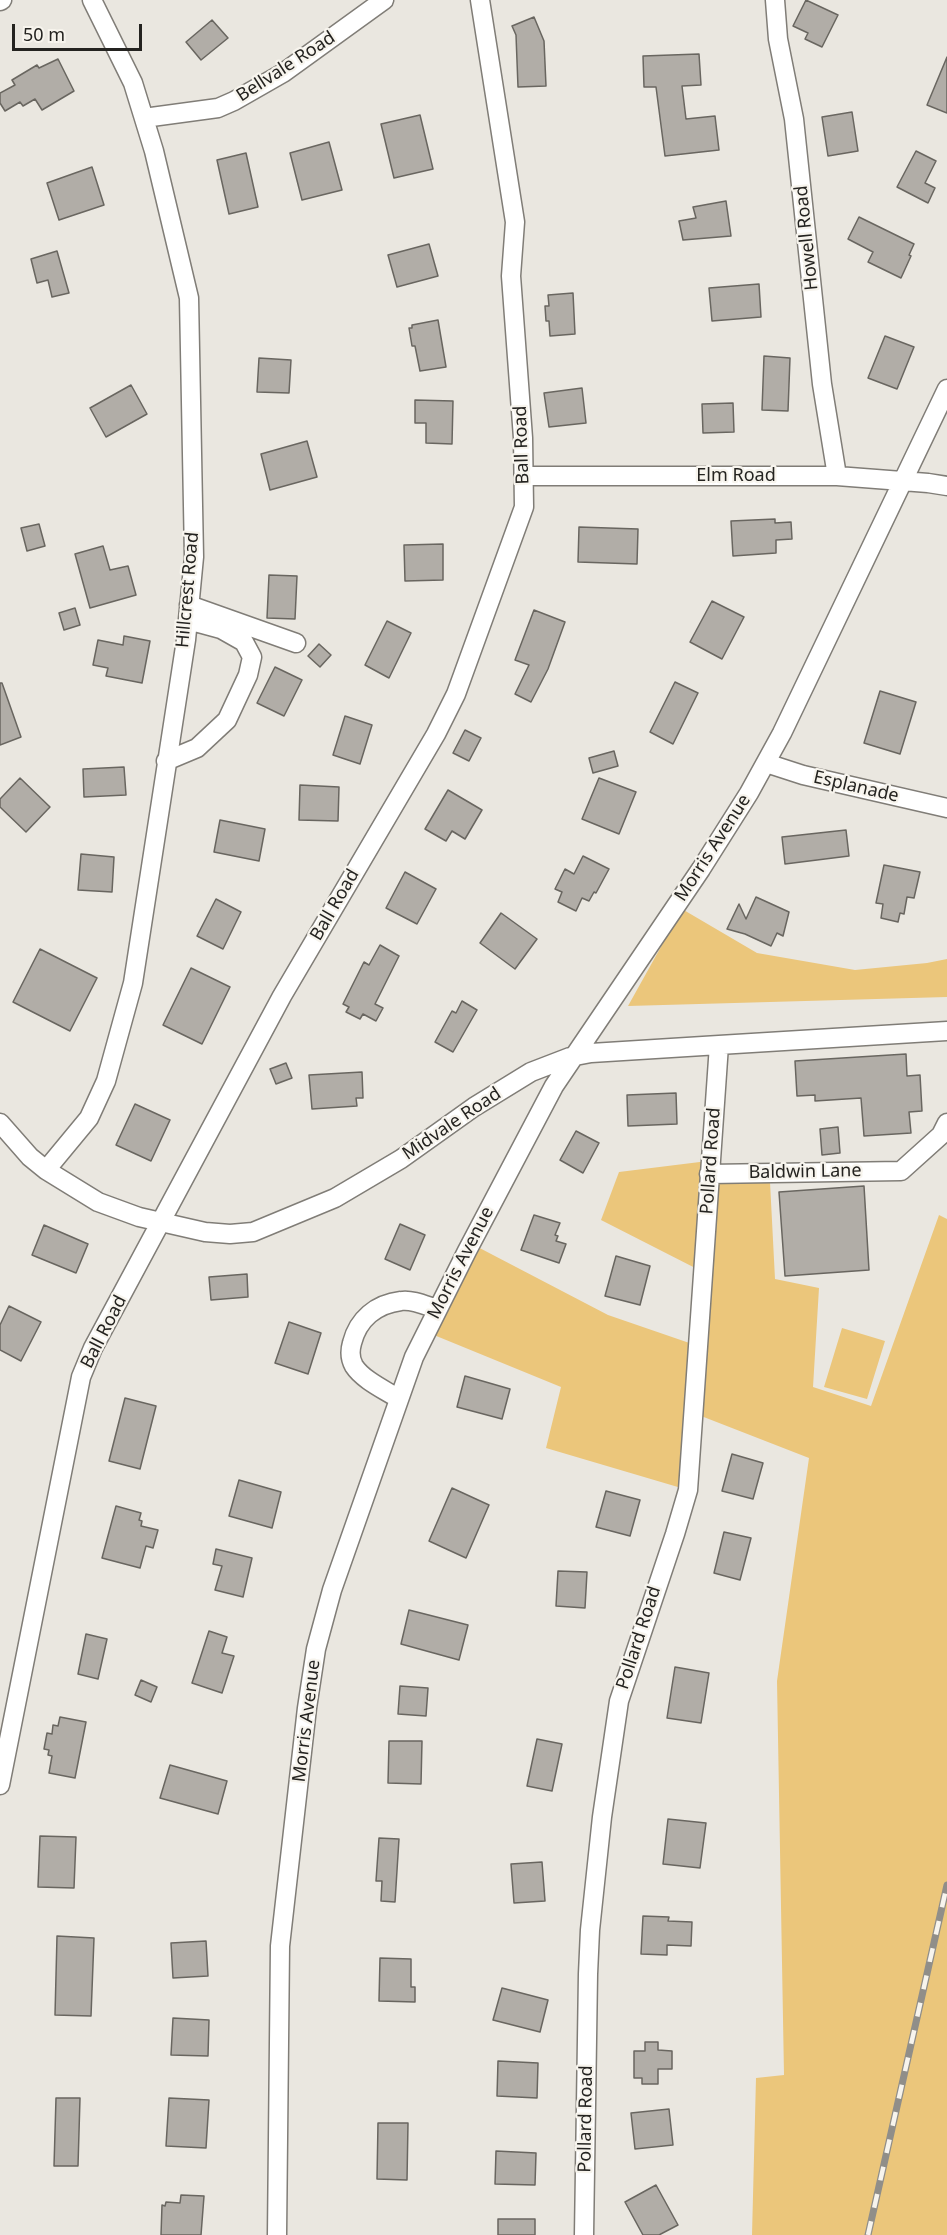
<!DOCTYPE html>
<style>
body{margin:0}
#map{position:relative;width:947px;height:2235px;overflow:hidden;background:#eae7e0;font-family:"Noto Sans",sans-serif}
canvas{display:block}
.scale{position:absolute;left:12px;top:24px;width:130px;height:27px;box-sizing:border-box;border:3px solid #242320;border-top:0;padding-left:8px;font-size:18px;line-height:21px;white-space:nowrap;color:#242320;-webkit-text-stroke:4px #f7f4ed;paint-order:stroke}
</style>
<div id="map">
<canvas width="947" height="2235"></canvas>
<div class="scale">50 m</div>
</div>
<script>
const context = document.querySelector('canvas').getContext('2d');
context.lineJoin = 'round';
function paint(path, color) { context.fillStyle = color; context.fill(path, 'evenodd'); }
function strokePath(path, color, width, dash) { context.strokeStyle = color; context.lineWidth = width; context.lineCap = dash ? 'butt' : 'round'; context.setLineDash(dash || []); context.stroke(path); }
function label(font, color, halo, rows, align = 'center') {
  context.font = font + ' "Noto Sans",sans-serif'; context.lineWidth = 4.5; context.setLineDash([]); context.textBaseline = 'middle'; context.strokeStyle = halo; context.fillStyle = color; for (const [text, x, y, turn = 0] of rows) {
    context.save(); context.translate(x, y); context.rotate((+turn || 0) * Math.PI / 180); context.textAlign = isNaN(turn) ? turn : align; if (halo) context.strokeText(text, 0, 0); context.fillText(text, 0, 0); context.restore();
  }
}
paint(new Path2D(`
 M682 909 757 953 855 970 927 963 947 959V997L628 1006Z
 M716 1160 714 1181 770 1182 775 1279 819 1288 813 1387 871 1406 939 1215 947 1219V2235H752L756 2078 784 2075 777 1681 809 1458 696 1414 688 1490 546 1448 561 1387 429 1333 470 1243 608 1315 701 1347 705 1273 601 1220 619 1172Z
 M842 1328 885 1341 867 1399 824 1387Z`), '#ebc67b');
const building = new Path2D(`
 M806 0 838 15 822 47 805 39 808 33 793 26Z
 M534 17 544 41 546 86 518 87 516 35 512 26Z
 M212 20 228 38 201 60 186 42Z
 M699 54 701 85 682 86 686 119 715 116 719 150 665 156 656 87H644L643 56Z
 M947 57V113L927 105Z
 M58 59 74 91 42 110 35 99 23 106 20 102 5 111 0 103V93L15 85 12 80 37 65 39 68Z
 M852 112 858 151 828 156 822 117Z
 M420 115 433 169 394 178 381 124Z
 M329 142 342 190 302 200 290 153Z
 M916 151 936 161 925 183 935 188 928 203 897 187Z
 M246 153 258 207 229 214 217 160Z
 M92 167 104 205 59 220 47 183Z
 M726 201 731 236 683 240 679 221 696 218 693 207Z
 M859 217 914 244 909 255 911 256 901 278 868 262 873 252 848 239Z
 M429 244 438 276 397 287 388 255Z
 M57 251 69 293 52 297 48 280 37 283 31 259Z
 M759 284 761 317 712 321 709 288Z
 M573 293 575 334 550 336 549 321H546L545 306H549L548 295Z
 M438 320 446 367 420 371 415 346H412L409 328H412V325Z
 M885 336 914 347 897 389 868 378Z
 M764 356 790 358 788 411 762 410Z
 M259 358 291 360 289 393 257 392Z
 M131 385 147 414 106 437 90 408Z
 M582 388 586 423 549 427 544 393Z
 M415 400 453 401 452 444 426 443V423H415Z
 M733 403 734 432 703 433 702 404Z
 M307 441 317 477 270 490 261 454Z
 M775 519V523L791 522 792 539 776 540V553L733 556 731 521Z
 M39 524 45 546 27 551 21 528Z
 M579 527 638 529 637 564 578 562Z
 M443 544V580L405 581 404 545Z
 M103 546 110 570 128 566 136 595 90 608 75 554Z
 M269 575 297 576 295 619 267 618Z
 M712 601 744 617 722 659 690 642Z
 M75 608 80 625 64 630 59 613Z
 M534 610 565 622 548 669 531 702 515 694 529 665 515 660Z
 M387 621 411 633 389 678 365 665Z
 M124 636 150 641 142 683 106 676 108 668 93 665 98 640 123 645Z
 M319 644 331 655 320 667 308 656Z
 M275 667 302 680 284 716 257 703Z
 M675 682 698 693 673 744 650 732Z
 M0 683H2L21 737 0 745Z
 M880 691 916 702 900 754 864 743Z
 M345 716 372 725 360 764 333 755Z
 M465 730 481 738 469 761 453 753Z
 M614 751 618 766 593 773 589 758Z
 M124 767 126 795 84 797 83 769Z
 M20 778 50 807 26 832 0 807V799Z
 M599 778 636 792 619 834 582 819Z
 M300 785 339 787 338 821 299 820Z
 M448 790 482 810 465 839 452 831 446 841 425 829Z
 M220 820 265 829 259 861 214 852Z
 M846 830 849 856 785 864 782 837Z
 M81 854 114 857 112 892 78 890Z
 M583 856 609 869 596 893 594 892 589 901 582 898 576 911 558 902 562 892 555 889 565 869 574 874Z
 M884 865 920 872 914 898 907 897 904 914 900 913 898 922 881 918 883 904 876 903Z
 M405 872 436 889 417 924 386 908Z
 M756 897 789 912 783 936 777 933 771 946 745 934 727 929 739 904 746 919Z
 M216 899 241 912 223 949 197 936Z
 M501 913 537 939 515 969 480 943Z
 M380 945 399 956 375 1004 383 1008 376 1021 363 1014 360 1019 346 1012 349 1007 343 1004 364 962 369 965Z
 M40 949 97 978 70 1031 13 1002Z
 M191 968 230 987 202 1044 163 1025Z
 M462 1001 477 1010 453 1052 435 1042 452 1011 456 1013Z
 M906 1054 907 1076 920 1075 922 1111 909 1112 911 1133 864 1136 861 1098 815 1101V1095L797 1096 795 1061Z
 M286 1063 292 1078 276 1084 270 1069Z
 M362 1072 363 1098H356L357 1106 312 1109 309 1075Z
 M676 1093 677 1124 628 1126 627 1095Z
 M135 1104 170 1120 151 1161 116 1145Z
 M838 1127 840 1153 822 1155 820 1129Z
 M576 1131 599 1143 583 1173 560 1160Z
 M864 1186 869 1270 785 1276 779 1192Z
 M534 1215 560 1223 555 1235 558 1236 556 1241 566 1244 559 1263 521 1250Z
 M400 1224 425 1235 410 1270 385 1259Z
 M44 1225 88 1244 76 1273 32 1255Z
 M616 1256 650 1266 640 1305 605 1296Z
 M247 1274 248 1297 211 1300 209 1277Z
 M9 1306 41 1322 21 1361 0 1350V1325Z
 M289 1322 321 1333 308 1374 275 1363Z
 M465 1376 510 1389 502 1419 457 1407Z
 M125 1398 156 1406 140 1469 109 1461Z
 M732 1454 763 1463 753 1499 722 1491Z
 M239 1480 281 1492 272 1528 229 1516Z
 M452 1488 489 1505 466 1558 429 1541Z
 M606 1491 640 1500 630 1536 596 1527Z
 M116 1506 141 1513 139 1520 142 1521 141 1526 158 1530 153 1548 146 1546 140 1568 102 1558Z
 M724 1532 751 1538 740 1580 714 1573Z
 M216 1549 252 1558 243 1597 215 1590 222 1566 213 1564Z
 M558 1571 587 1572 585 1608 556 1606Z
 M409 1610 468 1625 459 1660 401 1644Z
 M209 1631 227 1637 222 1653 234 1656 222 1693 192 1683Z
 M86 1634 107 1639 98 1679 78 1674Z
 M675 1667 709 1673 701 1723 667 1718Z
 M141 1680 157 1687 151 1702 135 1695Z
 M400 1686 428 1688 426 1716 398 1714Z
 M60 1717 86 1722 75 1778 49 1773 52 1756 48 1755 49 1750 44 1749 47 1733 52 1734 53 1725 58 1726Z
 M537 1739 562 1744 552 1791 527 1786Z
 M389 1741H422L421 1784 388 1783Z
 M170 1765 227 1781 218 1814 160 1798Z
 M668 1819 706 1823 700 1868 663 1864Z
 M40 1836 76 1837 74 1888 38 1887Z
 M379 1838 399 1839 395 1902 381 1901 382 1881H376Z
 M542 1862 545 1901 514 1903 511 1864Z
 M643 1916 669 1917 668 1921 692 1922 691 1946 667 1945V1955L641 1954Z
 M57 1936 94 1938 91 2016 55 2015Z
 M206 1941 208 1976 173 1978 171 1943Z
 M380 1958 411 1959V1987H415V2002L379 2001Z
 M502 1988 548 2000 540 2032 493 2020Z
 M173 2018 209 2020 208 2056 171 2055Z
 M645 2042H658V2050L672 2051V2069H658V2084H642V2078H634V2051H645Z
 M498 2061 538 2063 537 2098 497 2096Z
 M56 2098H80L78 2166H54Z
 M169 2098 209 2100 206 2148 166 2146Z
 M669 2109 673 2145 635 2149 631 2113Z
 M378 2123H408L407 2180 377 2179Z
 M496 2151 536 2153 535 2185 495 2184Z
 M656 2185 678 2225 659 2235H643L625 2202Z
 M181 2195 204 2196 201 2235H161L162 2205 165 2206 166 2202 180 2203Z
 M498 2219H535V2235H498Z`);
paint(building, '#b1ada7');
strokePath(building, '#696660', 1.5);
const minor = new Path2D(`
 M775 0 778 39 794 119 822 384 837 476
 M0 1 2 0
 M144 118 218 108 234 101 283 73 384 0
 M524 476H837L928 483 947 486
 M189 605 296 643
 M166 761 197 748 227 720 248 675 252 657 244 642 221 629 188 620
 M766 763 803 775 947 808
 M0 1123 30 1157 46 1170 98 1202 139 1217 205 1232 230 1234 253 1232 335 1198 401 1159 474 1107 531 1072 570 1057 591 1053 719 1045 947 1031
 M46 1170 89 1118 106 1081 133 983 186 640 194 557 189 298 154 151 133 83 92 0
 M709 1174 901 1171 941 1135 947 1123
 M399 1399C385 1390 363 1380 354 1366 350 1359 350 1350 352 1343 358 1319 376 1304 401 1301 412 1299 427 1306 437 1309
 M0 1785 81 1377 93 1348 282 996 436 734 456 694 524 507 523 438 511 276 515 222 480 0
 M277 2235 280 1946 307 1708 316 1649 332 1590 414 1357 467 1251 554 1086 701 869 749 793 782 733 947 389
 M584 2235 588 1974 590 1930 602 1817 619 1701 675 1534 688 1490 719 1045`);
strokePath(minor, '#807d77', 21);
strokePath(minor, '#fff', 18);
const rail = new Path2D(`
 M868 2235 947 1885`);
strokePath(rail, '#908e89', 7);
strokePath(rail, '#f7f4ed', 4.5, [14]);
label('18px', '#242320', '#f7f4ed', [
 ["Bellvale Road",286,67,-33],
 ["Howell Road",807,238,-96],
 ["Ball Road",522,445,-92],
 ["Elm Road",736,476],
 ["Hillcrest Road",188,590,-85],
 ["Esplanade",856,787,13],
 ["Morris Avenue",713,848,-57],
 ["Ball Road",335,905,-60],
 ["Midvale Road",452,1124,-34],
 ["Pollard Road",711,1161,-86],
 ["Baldwin Lane",805,1172,-1],
 ["Morris Avenue",461,1263,-63],
 ["Ball Road",104,1332,-63],
 ["Pollard Road",639,1638,-72],
 ["Morris Avenue",307,1721,-83],
 ["Pollard Road",586,2119,-89]
]);
</script>
